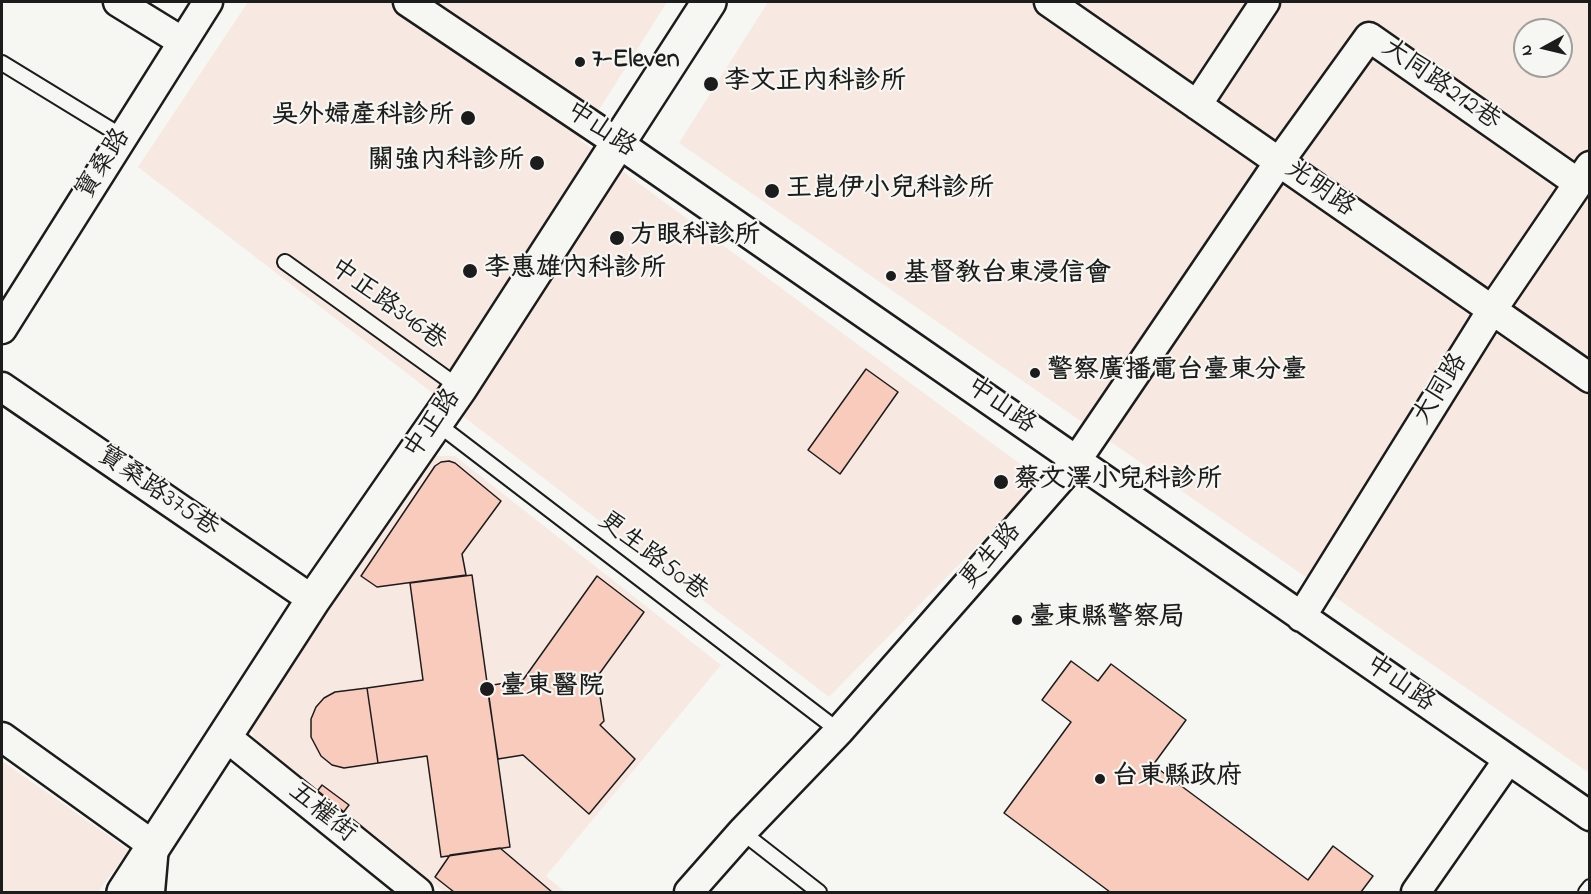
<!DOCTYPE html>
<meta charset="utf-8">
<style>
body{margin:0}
#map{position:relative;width:1591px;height:894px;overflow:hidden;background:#f6f6f2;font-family:"Indie Flower",sans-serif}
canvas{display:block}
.frame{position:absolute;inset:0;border:3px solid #1c1c1c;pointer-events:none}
.north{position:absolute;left:1513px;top:18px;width:60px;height:60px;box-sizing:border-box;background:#f6f6f2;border:2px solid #9f9f9c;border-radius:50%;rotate:262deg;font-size:16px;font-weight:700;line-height:24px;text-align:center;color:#1c1c1c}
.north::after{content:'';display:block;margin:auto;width:21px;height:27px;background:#1c1c1c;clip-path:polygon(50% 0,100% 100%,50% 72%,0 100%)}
</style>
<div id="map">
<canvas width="1591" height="894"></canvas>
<div class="frame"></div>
<div class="north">N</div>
</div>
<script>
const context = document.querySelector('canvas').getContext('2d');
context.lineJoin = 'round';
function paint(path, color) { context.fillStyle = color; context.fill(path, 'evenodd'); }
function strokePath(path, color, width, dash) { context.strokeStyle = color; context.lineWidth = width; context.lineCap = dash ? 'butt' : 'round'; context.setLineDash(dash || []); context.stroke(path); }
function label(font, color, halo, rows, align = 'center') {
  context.font = font + ' "Indie Flower","LXGW WenKai TC",sans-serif'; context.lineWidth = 4.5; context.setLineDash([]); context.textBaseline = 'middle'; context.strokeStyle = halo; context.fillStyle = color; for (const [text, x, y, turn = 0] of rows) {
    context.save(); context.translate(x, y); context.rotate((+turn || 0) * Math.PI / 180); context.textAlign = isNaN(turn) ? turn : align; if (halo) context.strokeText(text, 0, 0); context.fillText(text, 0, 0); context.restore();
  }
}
paint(new Path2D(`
 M248 2H667L580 140 1042 480 829 697 138 167Z
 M768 2H1589V773L679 143ZM1525 30H1561V66H1525Z
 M427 456H455L721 665 546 876 565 892H444L260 747 253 736 251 725 256 712Z
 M2 761 129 850 98 892H2Z`), '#f7e9e2');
const building = new Path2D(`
 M866 369 898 392 840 474 808 450Z
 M449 461 455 463 501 501 462 554 466 575 377 587 361 576 435 466 441 462Z
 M472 575 510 847 441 857 427 756 378 763 367 688 423 680 410 583Z
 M597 576 644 612 597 677 604 721 600 725 635 759 589 814 523 755 498 759 487 686 523 680Z
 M1071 661 1098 681 1111 664 1186 720 1153 765 1308 880 1333 846 1373 876 1361 892H1110L1004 813 1071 722 1042 700Z
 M367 688 378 763 344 768 332 765 321 756 311 737V719L316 707 324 698 335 692Z
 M322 785 349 805 326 835 299 815Z
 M500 848 552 892H454L435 877 450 855Z`);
paint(building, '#f8cbbc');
strokePath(building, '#1c1c1c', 1.5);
const service = new Path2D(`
 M2 63 123 137
 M285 262 460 388
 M435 422 839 731
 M742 832 819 892
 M1586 892 1590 887`);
const minor = new Path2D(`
 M118 2 183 42
 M408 2 618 143 1590 816
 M1049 2 1590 378
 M1197 105 1265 2
 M2 329 208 2
 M2 387 313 600
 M1301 617 1492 310 1590 166
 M225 736 418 892
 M2 737 154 846 150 892
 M689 892 742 832 839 731 1076 461 1279 162 1369 37 1578 183
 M1416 892 1508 760`);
const tertiary = new Path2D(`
 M124 892 313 600 460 388 709 2`);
strokePath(service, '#1c1c1c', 18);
strokePath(minor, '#1c1c1c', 33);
strokePath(tertiary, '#1c1c1c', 38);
strokePath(service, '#f6f6f2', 14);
strokePath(minor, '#f6f6f2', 28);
strokePath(tertiary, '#f6f6f2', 33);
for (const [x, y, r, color] of [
 [580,62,6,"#1c1c1c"],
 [711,84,8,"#1c1c1c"],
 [468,118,8,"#1c1c1c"],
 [537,163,8,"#1c1c1c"],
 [772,191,8,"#1c1c1c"],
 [617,238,8,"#1c1c1c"],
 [470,271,8,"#1c1c1c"],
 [891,276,6,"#1c1c1c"],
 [1035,373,6,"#1c1c1c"],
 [1001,482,8,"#1c1c1c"],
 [1017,620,6,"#1c1c1c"],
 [487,689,8,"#1c1c1c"],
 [1100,779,6,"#1c1c1c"]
]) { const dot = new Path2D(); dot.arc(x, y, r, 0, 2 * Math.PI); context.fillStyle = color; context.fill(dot); strokePath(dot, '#f6f6f2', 2); }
label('bold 26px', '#1c1c1c', '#f6f6f2', [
 ["7-Eleven",592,62],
 ["李文正內科診所",724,84],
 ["吳外婦產科診所",454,118,"right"],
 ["關強內科診所",524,163,"right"],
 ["王崑伊小兒科診所",786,191],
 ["方眼科診所",630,238],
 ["李惠雄內科診所",484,271],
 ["基督教台東浸信會",903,276],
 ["警察廣播電台臺東分臺",1047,373],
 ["蔡文澤小兒科診所",1014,482],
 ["臺東縣警察局",1029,620],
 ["臺東醫院",500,689],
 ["台東縣政府",1112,779]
], 'left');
label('26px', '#1c1c1c', '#f6f6f2', [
 ["大同路212巷",1440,86,35],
 ["中山路",600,131,34],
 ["寶桑路",105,165,-58],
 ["光明路",1319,190,35],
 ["中正路346巷",387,306,36],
 ["大同路",1442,390,-58],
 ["中山路",1000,407,35],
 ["中正路",434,425,-55],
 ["寶桑路375巷",157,493,34],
 ["更生路",992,557,-49],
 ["更生路50巷",652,558,37],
 ["中山路",1399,685,35],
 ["五權街",321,814,39]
]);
</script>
